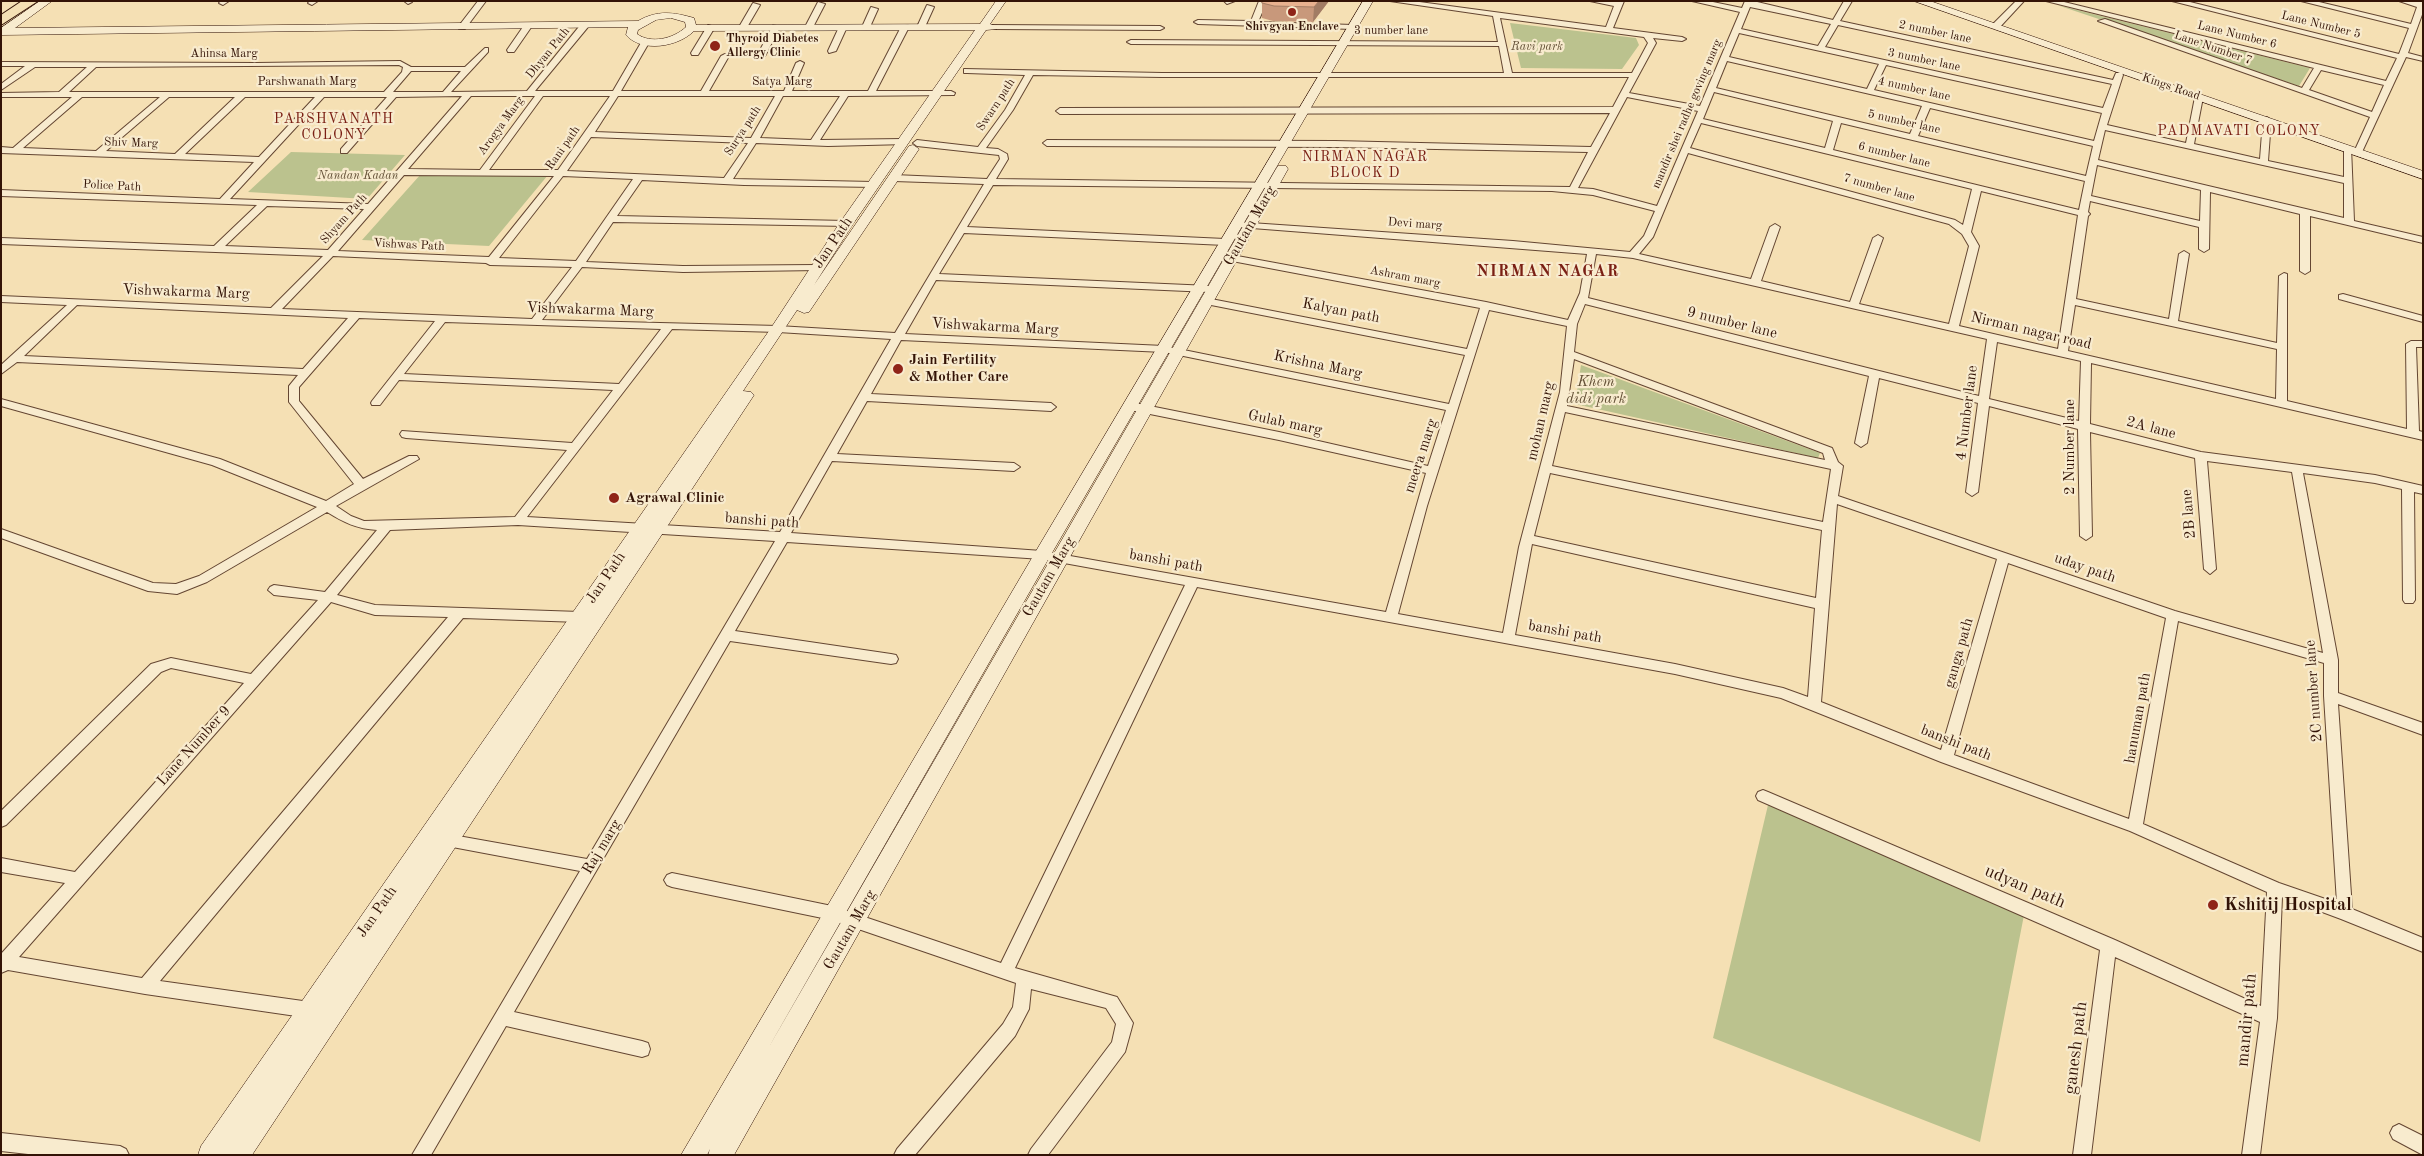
<!DOCTYPE html>
<style>
body{margin:0}
#map{position:relative;width:2424px;height:1156px;overflow:hidden;background:#f5e0b4;font-family:"Old Standard TT",serif}
canvas{display:block}
.frame{position:absolute;inset:0;border:2px solid #331306;pointer-events:none}
</style>
<div id="map">
<canvas width="2424" height="1156"></canvas>
<div class="frame"></div>
</div>
<script>
const context = document.querySelector('canvas').getContext('2d');
context.lineJoin = 'round';
function paint(path, color) { context.fillStyle = color; context.fill(path, 'evenodd'); }
function strokePath(path, color, width, dash) { context.strokeStyle = color; context.lineWidth = width; context.lineCap = dash ? 'butt' : 'round'; context.setLineDash(dash || []); context.stroke(path); }
function label(font, color, halo, rows, align = 'center') {
  context.font = font + ' "Old Standard TT",serif'; context.lineWidth = 4.5; context.setLineDash([]); context.textBaseline = 'middle'; context.strokeStyle = halo; context.fillStyle = color; for (const [text, x, y, turn = 0] of rows) {
    context.save(); context.translate(x, y); context.rotate((+turn || 0) * Math.PI / 180); context.textAlign = isNaN(turn) ? turn : align; if (halo) context.strokeText(text, 0, 0); context.fillText(text, 0, 0); context.restore();
  }
}
paint(new Path2D(`
 M2057 5 2310 68 2299 86Z
 M1510 23 1636 38 1639 45 1622 69 1521 68Z
 M291 152 405 155 367 199 248 192Z
 M421 174 548 175 489 246 362 240Z
 M1581 365 1820 453 1818 458 1575 404Z
 M1768 805 2024 915 1980 1142 1713 1038Z`), '#bbc28e');
const street = new Path2D(`
 M221 1H229L223 5 219 3Z
 M310 1H318L312 5 308 3Z
 M404 1H412V2L408 4Z
 M478 1H486L465 29H459L458 27Z
 M1224 1H1235L1227 4Z
 M1259 1H1267L1258 22 1353 25 1357 27 1353 29 1198 24 1194 22 1198 20 1251 21Z
 M1390 1H1412L1606 27 1614 6 1590 1H1624L1613 28 1682 37 1686 39 1682 41 1653 38 1656 43 1629 93 1700 106 1740 12 1692 1H1708L1742 8 1745 1H1753L1833 20 1844 1H1852L1840 21 2113 80 2116 73H2122L2123 75 2107 125 2186 143 2195 97 2199 95 2203 97 2194 144 2260 159 2263 120 2267 117 2271 120 2268 161 2344 177V149L2351 147 2354 221 2423 237V243L2310 216V271L2305 274 2300 271V214L2210 192 2209 249 2204 252 2199 249V227L2090 201 2088 212 2090 214 2088 216 2076 299 2169 319 2179 254 2184 251 2189 254 2178 321 2277 343 2279 276 2284 273 2287 274V401L2407 429 2406 344 2411 341H2423V347H2416L2419 431 2423 432V440L2091 363 2090 424 2201 452 2375 475 2423 486V494L2414 492 2415 600 2413 603H2405L2403 600 2402 489 2375 483 2303 473 2338 660V693L2423 723V735L2338 704 2352 909 2423 938V952L2341 919 2282 897 2277 1018 2260 1155H2242L2260 1022 2115 957 2091 1155H2073L2100 950 1758 800 1756 796 1758 792 1763 790 1768 792 2115 940 2261 1006 2267 892 2130 831 1941 762 1781 698 1675 674 1197 587 1015 968 1117 997 1133 1023 1125 1052 1048 1155H1028L1031 1149 1112 1042 1116 1024 1106 1008 1031 989 1029 1009 1015 1036 915 1155H894L897 1149 1003 1024 1013 1007 1016 983 832 920 672 887 667 885 664 880 667 875 672 873 832 906 1001 963 1185 585 1042 559 787 542 735 631 891 654 896 655 898 659 896 663 891 664 730 641 514 1012 642 1041 648 1043 650 1049 648 1055 642 1057 506 1026 431 1155H412L580 871 447 846 442 845 440 840 442 835 447 834 587 859 775 541 518 525 390 530 337 595 375 605 580 612 585 614 586 617 585 620 580 622 463 618 160 981 310 1002 316 1004 318 1010 316 1016 310 1018 145 994 8 970 1 973V954L65 883 1 872V858L75 872 244 683 171 668 161 672 6 825 1 827V811L151 664 171 658 251 674 318 600 274 595 268 590 270 587 274 585 325 592 377 530C357 529 343 522 327 512L207 582 177 594 148 591 1 538V529L153 583 176 584 199 576 317 507 212 465 1 406V399L220 459 326 501 354 484 289 402V386L298 375 17 362 1 374V365L67 305 1 302V296L271 308 323 256 1 244V238L214 246 257 205 1 196V190L220 199 254 162 1 153V147L13 148 72 97H1V93L59 92 87 67H35L1 90V84L25 66H1V62L257 63 400 61 411 67H465L485 48H488V52L451 92 527 91 582 23H585L589 25 588 27 535 91H613L642 41 646 39 650 41 621 91H701L721 56 725 54 729 56 709 91H784L796 63 800 61 804 63 792 91H868L901 27 908 25 909 27 876 91H951L955 93 954 95 848 96 820 140 904 139 907 140V144L828 146 756 143 733 179 873 182 876 183V187L744 185 642 180 617 216 846 221 851 224 849 226 613 222 586 262 683 266 816 265 819 266V270L683 272 582 267 542 320 778 326 895 333 984 184 894 181 890 178 894 175 987 179 1000 159 999 155 917 146 913 143 917 140 978 147 1005 110 1025 75 967 73H964V69L1162 73H1504L1499 46 1131 44 1127 42 1131 40 1498 42 1493 16ZM1750 7 1831 24 1818 46 1741 29ZM1500 18 1644 37 1648 43 1632 73H1512ZM1838 25 2112 84 2103 108 1825 47ZM1739 33 1879 64 1867 89 1729 57ZM1727 61 1922 106 1910 134 1716 88ZM399 65 403 67 402 72 384 92H69L96 67ZM1886 65 2102 113 2094 141 1874 90ZM411 71H461L443 92H393ZM1033 75 1162 77H1629L1613 107 1060 108 1056 111 1060 114 1610 113 1591 147 1335 141 1047 140 1043 143 1047 146 1335 147 1588 152 1570 187 996 179 1008 159 1007 154 998 149 986 148 1013 110ZM1714 92 1833 121 1825 148 1703 119ZM462 96 368 204 230 199 324 97H387L341 149V153H347L396 97ZM471 96H535L480 170 408 169ZM543 96H610L558 170H489ZM618 96H775L751 138 595 132ZM783 96H840L811 140 760 138ZM82 97H160L96 151 23 148ZM169 97H235L175 154 106 151ZM245 97H315L259 157 185 154ZM1627 97 1698 111 1657 206 1593 189 1578 188ZM1930 108 2093 146 2086 176 1918 136ZM1701 123 1972 189 1963 225 1955 220 1690 148ZM1841 123 2085 181 2079 210 1833 150ZM2105 130 2344 183V218L2098 160ZM591 137 748 143 724 178 567 171ZM1688 153 1949 224 1962 234 1969 246 1949 324 1859 304 1883 238 1878 235 1873 238 1850 302 1761 281 1780 227 1775 224 1770 227 1751 279 1639 254 1653 237ZM2097 165 2201 190 2200 221 2091 196ZM404 175 554 176 489 257 338 251ZM563 176 633 179 576 261 499 258ZM993 185 1552 191 1593 195 1655 211 1644 236 1630 252 1513 241 1236 222 1234 224 1239 227 1587 254 1580 293 1568 320 1486 302 1232 255 1227 258 1232 261 1480 308 1467 349 1206 298 1201 301 1206 304 1465 355 1449 404 1164 346 905 334 936 280 1210 292 1215 289 1210 286 939 274 964 233 1225 245 1230 242 1225 239 967 227ZM1981 191 2078 215 2058 349 1959 326 1979 246 1971 232ZM267 206 364 209 328 250 225 246ZM1596 254 1633 258 1987 339 1979 396 1588 298ZM333 256 486 263 490 265 572 267 532 319 282 309ZM1585 304 1869 376 1855 443 1861 447 1867 443 1879 378 1978 403 1966 492 1972 496 1978 492 1989 406 2078 429 2080 536 2086 540 2092 536 2090 432 2195 458 2204 569 2210 574 2216 569 2207 461 2292 472 2323 653 2175 611 1838 496 1843 466 1838 462 1832 448 1574 352 1577 324ZM77 305 348 318 303 369 24 356ZM2075 305 2277 349 2276 399 2068 351ZM1489 310 1567 326 1560 392 1519 547 1503 633 1398 614 1427 506ZM359 318 435 321 372 401 371 403 372 405H380L399 380 613 390 572 443 402 431 400 434 402 437 406 438 567 450 515 517 364 521 351 516 336 506 419 459 417 456H409L363 479 299 401V387ZM445 322 661 329 619 384 404 374ZM672 329 778 332 891 339 780 532 527 517ZM901 340 1164 352 1446 410 1428 466 1279 432 1130 402 1125 406 1130 410 1279 440 1426 473 1386 612 1042 551 791 533 832 461 1014 471 1020 467 1014 463 837 454 867 401 1051 411 1056 407 1051 403 871 394ZM1997 342 2081 361 2079 421 1989 399ZM1574 359 1823 453 1825 460 1567 406ZM1565 412 1831 469 1823 522 1552 466ZM1550 473 1822 530 1816 598 1534 536ZM1837 504 1997 559 1941 750 1821 702ZM1532 544 1815 608 1808 697 1783 688 1675 664 1515 635ZM2008 563 2166 618 2129 819 1954 755ZM331 602 375 615 448 617 142 978 19 957ZM2178 621 2324 663V696L2337 903 2279 883 2143 824Z
 M2016 1H2024L1999 28H1993V24Z
 M2046 1H2060L2386 81 2397 58 2172 1H2186L2399 54 2409 28 2301 1H2315L2411 24 2417 7 2399 1H2423V12L2408 53 2423 57V61L2406 57 2362 152 2358 155 2354 152 2370 117 2098 21 2105 19 2302 88 2314 68ZM2321 70 2384 85 2372 112 2309 90Z
 M818 2 825 4 812 29H806L805 27Z
 M753 3 760 5 746 29H740L739 27Z
 M927 5 934 7 924 29H918L917 27Z
 M871 7 878 9 869 29H863L862 27Z
 M525 24 532 26 514 52H508L507 50Z
 M708 25 715 27 698 55H692L691 53Z
 M773 25 780 27 765 56H759L758 54Z
 M840 25 847 27 836 51 829 53 828 51Z
 M991 25 1160 26 1164 28 1160 30 994 29 990 27Z
 M2343 294 2423 316V322L2339 299V295Z
 M2399 1124 2423 1136V1155L2393 1139 2390 1133 2393 1127Z
 M1 1133 120 1146 126 1149 129 1155H37L1 1151Z`);
const secondary = new Path2D(`
 M40 1H52L15 28 638 21C657 10 673 12 694 18L696 25 980 24 996 1H1006L990 24 998 27 997 29 986 30 853 224 814 285 909 146 913 145 919 149 809 312 804 313 797 310 743 391 751 392 754 395 252 1155H198L201 1146 771 328 839 224 975 30 694 31C678 47 642 53 626 35L628 27 1 35V28ZM671 18 685 22 686 27C673 39 651 44 637 34L638 30 656 20Z
 M1363 1H1373L1049 558 766 1052 1276 169 1278 166H1286L1288 169 734 1155H708L710 1149 707 1155H681L1036 551Z
 M1914 1H1930L2423 171V179Z`);
const highway = new Path2D(`
 M22 1H38L1 25V15Z`);
strokePath(street, '#644632', 2);
strokePath(secondary, '#331306', 1);
strokePath(highway, '#331306', 2);
paint(street, '#f8ebce');
paint(secondary, '#f8ebce');
paint(highway, '#f5e0b4');
paint(new Path2D(`
 M1263 1H1329L1313 22 1273 21 1262 18V3Z`), '#c8987b');
paint(new Path2D(`
 M1319 1H1329L1313 22 1314 7Z`), '#a27c64');
const building = new Path2D(`
 M1263 1H1319L1314 7 1274 6 1262 3Z`);
paint(building, '#e8b18f');
strokePath(building, '#a27c64', 1);
for (const [x, y, r, color] of [
 [1292,12,5,"#8f2418"],
 [715,46,6,"#8f2418"],
 [898,369,6,"#8f2418"],
 [614,498,6,"#8f2418"],
 [2213,905,6,"#8f2418"]
]) { const dot = new Path2D(); dot.arc(x, y, r, 0, 2 * Math.PI); context.fillStyle = color; context.fill(dot); strokePath(dot, '#f8ebce', 2); }
label('12px', '#331306', '#f8ebce', [
 ["Lane Number 5",2321,25,14],
 ["3 number lane",1391,31],
 ["2 number lane",1935,32,12],
 ["Lane Number 6",2237,35,14],
 ["Lane Number 7",2213,48,19],
 ["Dhyan Path",548,53,-51],
 ["Ahinsa Marg",224,54],
 ["3 number lane",1924,60,12],
 ["Parshwanath Marg",307,82],
 ["Satya Marg",782,82],
 ["Kings Road",2171,87,19],
 ["4 number lane",1914,89,13],
 ["Swarn path",996,105,-57],
 ["mandir shei radhe goving marg",1687,114,-67],
 ["5 number lane",1904,122,13],
 ["Arogya Marg",501,126,-54],
 ["Surya path",743,131,-57],
 ["Shiv Marg",131,143,2],
 ["Rani path",563,148,-55],
 ["6 number lane",1894,155,14],
 ["Police Path",112,186,3],
 ["7 number lane",1879,188,16],
 ["Shyam Path",344,219,-48],
 ["Devi marg",1415,224,4],
 ["Vishwas Path",409,245,3],
 ["Ashram marg",1405,277,11]
]);
label('bold 12px', '#331306', '#f8ebce', [
 ["Shivgyan Enclave",1292,27],
 ["Thyroid Diabetes",726,39,"left"],
 ["Allergy Clinic",726,53,"left"]
]);
label('italic 12px', '#635036', '#f8ebce', [
 ["Ravi park",1537,47],
 ["Nandan Kadan",358,176]
]);
context.letterSpacing = '1px';
label('14px', '#7a1f14', '#f8ebce', [
 ["PARSHVANATH",334,119],
 ["COLONY",334,135],
 ["PADMAVATI COLONY",2239,131],
 ["NIRMAN NAGAR",1365,157],
 ["BLOCK D",1365,173]
]);
context.letterSpacing = '0px';
label('15px', '#331306', '#f8ebce', [
 ["Gautam Marg",1250,226,-60],
 ["Jan Path",833,243,-56],
 ["Vishwakarma Marg",186,292,2],
 ["Vishwakarma Marg",590,310,2],
 ["Kalyan path",1341,311,11],
 ["9 number lane",1732,323,14],
 ["Vishwakarma Marg",995,327,3],
 ["Nirman nagar road",2031,331,13],
 ["Krishna Marg",1318,365,12],
 ["4 Number lane",1967,413,-83],
 ["mohan marg",1541,421,-77],
 ["Gulab marg",1285,423,12],
 ["2A lane",2151,428,15],
 ["2 Number lane",2070,447,-90],
 ["meera marg",1421,456,-72],
 ["2B lane",2189,514,-95],
 ["banshi path",762,521,4],
 ["banshi path",1166,561,10],
 ["uday path",2085,568,19],
 ["Gautam Marg",1049,577,-60],
 ["Jan Path",606,578,-56],
 ["banshi path",1565,632,10],
 ["ganga path",1959,653,-74],
 ["2C number lane",2314,691,-94],
 ["hanuman path",2138,718,-80],
 ["banshi path",1956,743,21],
 ["Lane Number 9",194,746,-48],
 ["Raj marg",602,847,-59],
 ["Jan Path",377,912,-55],
 ["Gautam Marg",850,930,-60]
]);
label('bold 15px', '#331306', '#f8ebce', [
 ["Jain Fertility",909,360],
 ["& Mother Care",909,377],
 ["Agrawal Clinic",625,498]
], 'left');
label('italic 15px', '#635036', '#f8ebce', [
 ["Khem",1596,382],
 ["didi park",1596,399]
]);
context.letterSpacing = '1px';
label('bold 16px', '#7a1f14', '#f8ebce', [
 ["NIRMAN NAGAR",1548,272]
]);
context.letterSpacing = '0px';
label('18px', '#331306', '#f8ebce', [
 ["udyan path",2025,887,23],
 ["mandir path",2247,1020,-85],
 ["ganesh path",2076,1048,-83]
]);
label('bold 18px', '#331306', '#f8ebce', [
 ["Kshitij Hospital",2224,905]
], 'left');
</script>
